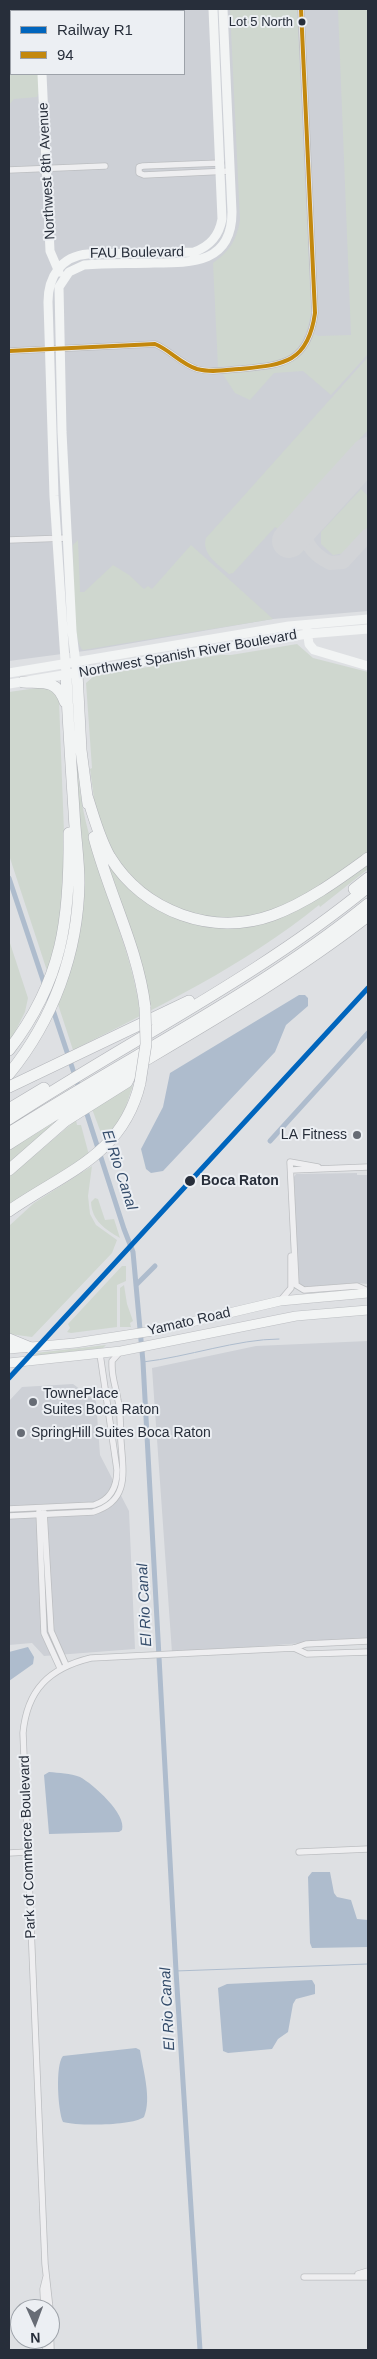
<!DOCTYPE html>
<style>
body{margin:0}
#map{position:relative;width:377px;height:2359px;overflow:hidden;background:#dee0e3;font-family:Helvetica,sans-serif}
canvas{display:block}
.frame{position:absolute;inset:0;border:10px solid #272e3a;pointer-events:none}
.legend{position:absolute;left:10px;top:10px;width:175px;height:65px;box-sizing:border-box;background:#eceff3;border:1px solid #9da2a9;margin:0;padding:6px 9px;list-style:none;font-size:15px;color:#272e3a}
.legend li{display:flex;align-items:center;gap:10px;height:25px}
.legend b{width:25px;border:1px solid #9da2a9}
.north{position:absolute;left:10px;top:2299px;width:50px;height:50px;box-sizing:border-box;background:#eceff3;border:1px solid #9da2a9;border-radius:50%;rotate:178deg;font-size:14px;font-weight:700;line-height:20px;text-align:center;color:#272e3a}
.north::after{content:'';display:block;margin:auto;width:18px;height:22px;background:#676c75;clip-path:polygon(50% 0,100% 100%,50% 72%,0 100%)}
</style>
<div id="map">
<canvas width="377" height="2359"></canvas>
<div class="frame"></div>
<ul class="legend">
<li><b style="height:6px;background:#0065bd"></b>Railway R1</li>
<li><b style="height:6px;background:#c3880e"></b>94</li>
</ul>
<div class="north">N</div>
</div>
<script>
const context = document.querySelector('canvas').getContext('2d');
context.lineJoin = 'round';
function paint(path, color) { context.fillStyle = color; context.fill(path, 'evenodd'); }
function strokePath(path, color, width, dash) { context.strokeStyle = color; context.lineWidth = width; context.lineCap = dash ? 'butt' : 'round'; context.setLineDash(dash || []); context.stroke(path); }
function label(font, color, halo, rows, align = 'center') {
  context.font = font + ' Helvetica,sans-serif'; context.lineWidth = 4; context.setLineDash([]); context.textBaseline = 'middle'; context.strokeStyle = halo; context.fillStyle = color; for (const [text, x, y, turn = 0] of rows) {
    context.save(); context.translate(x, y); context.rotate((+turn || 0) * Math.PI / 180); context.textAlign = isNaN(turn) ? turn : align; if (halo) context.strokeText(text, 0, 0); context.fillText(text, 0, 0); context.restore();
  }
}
paint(new Path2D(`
 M9 9H368V611L273 619 92 650 9 661ZM11 11H184V74H11Z
 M357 1173V1175H368V1284L358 1283 301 1287 297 1278 294 1177 296 1174Z
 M368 1341V1638L172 1653 152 1368 256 1346Z
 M73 1384 96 1401 100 1455 129 1511 135 1649 44 1656 32 1643 9 1645V1401L22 1387Z`), '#cdd0d6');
paint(new Path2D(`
 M230 9H297L311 312C302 371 268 364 218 367L213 263C229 252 237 240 240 220Z
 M338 9H368V354L331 395 303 371 274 373 250 400 235 393 222 373C260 370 297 375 314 334L318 336 351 335Z
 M9 68H11V74H39V92L37 97 14 99 9 105Z
 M368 357V430L278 529 275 527 233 573 229 574C219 565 201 554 206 538Z
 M361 489 368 496V528L345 553 333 555 321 544V532Z
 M78 540 80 592H84L113 565 129 575 144 589 148 586 152 589 191 545 273 619 83 650C71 640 74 564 73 545Z
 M297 644 313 658 368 672V853L337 876 287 906 267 914 228 920 190 915 141 888 110 852 95 806 90 769 92 768 86 683 94 676 220 655H231Z
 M44 687 53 689 59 701 66 885 53 960 62 993 82 847 74 755C79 767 78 779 80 792 83 812 88 832 94 852 108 906 133 956 140 1013L150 1006C143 952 119 903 103 852L157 906 253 925 368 858V869L320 907 319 905C244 966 158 1007 73 1050L9 855V692Z
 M9 940 28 998 25 1012 9 1044Z
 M133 1085 123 1115 104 1141 92 1109Z
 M58 1120 9 1163V1150Z
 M76 1120 77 1125H81L89 1155 9 1208V1177Z
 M92 1166 88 1196 90 1214 96 1225 117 1240 112 1253 32 1337 9 1334V1226L34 1203Z
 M95 1198 98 1199 105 1220 114 1219 120 1238C105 1229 92 1221 91 1202Z
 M122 1266H126V1281L117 1285V1327L71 1333 67 1332 70 1328 68 1324Z
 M124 1285 127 1304 133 1321 130 1323 131 1327H120V1288Z
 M106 1345 103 1348 33 1356 36 1353Z`), '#cfd7cf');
paint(new Path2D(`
 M299 995H305L308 998V1006L286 1025 275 1052 163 1171 151 1173 146 1169 141 1149 163 1107 170 1073Z
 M28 1647 34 1657 33 1664 9 1681V1652Z
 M49 1772C59 1773 70 1773 80 1777 93 1784 127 1814 122 1830L119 1832 49 1834 44 1775Z
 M312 1872H330L334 1893 337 1897 351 1900 357 1919 368 1920V1947L312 1948 310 1943 308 1877Z
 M312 1980 315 1985V1994L296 1999 293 2004 288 2032 278 2039 272 2049 228 2053 223 2051 218 1988 227 1984Z
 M136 2048 140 2050C143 2070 152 2099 144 2117 132 2126 77 2126 63 2122 58 2111 55 2065 63 2056Z`), '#aebccd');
strokePath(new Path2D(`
 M143 1362C187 1357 238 1339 279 1339
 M176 1971 368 1964`), '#aebccd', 1);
strokePath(new Path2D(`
 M9 878 80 1091
 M85 1108 124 1229 133 1252 143 1362 176 1971 200 2350
 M270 1141 368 1033
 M136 1285 155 1266`), '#aebccd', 5);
strokePath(new Path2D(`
 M358 465 368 474
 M307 521C298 539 315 556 330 563L343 562 368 535`), '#d2d4d7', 14);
strokePath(new Path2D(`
 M289 541 368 454`), '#d2d4d7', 34);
const street = new Path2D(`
 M9 52H11
 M221 163 143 166 139 167V173L144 175 230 171
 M9 170 105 166
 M9 351 155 344C170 350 181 364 197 369 211 373 225 370 239 369 282 365 308 364 315 313L301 9
 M9 540 67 538
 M318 1167 290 1162 296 1285 304 1290 357 1286 368 1291
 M291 1170 368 1167
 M280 1301 291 1288V1256
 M9 1509 94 1505C110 1500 117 1487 117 1470L100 1354
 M39 1512 44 1633 60 1668
 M44 1512 51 1631 66 1665
 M9 1516 93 1512C130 1501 123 1472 121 1442 120 1428 121 1413 118 1400 116 1388 112 1378 112 1366V1361L120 1352
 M294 1648 307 1654 368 1652
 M299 1852 368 1849
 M9 1853 28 1852
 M358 2274 368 2271
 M304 2277H368
 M44 2309 43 2289 46 2277
 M50 2309 45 2264 23 1733C27 1690 49 1668 91 1658L294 1648 306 1644 368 1641
 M50 2314 51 2350
 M45 2339 46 2350`);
const primary = new Path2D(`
 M9 1349 75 1343 153 1331 280 1301 368 1293
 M9 1363 121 1351 296 1316 368 1310`);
const highway = new Path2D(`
 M77 673 81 750 88 804
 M23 682C44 683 57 679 65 702
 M87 796C94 817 99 838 110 857 144 912 213 937 273 915 308 902 339 879 368 858
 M94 837C109 895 138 948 145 1007
 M354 889 368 878
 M9 1050C63 980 70 918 69 833
 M9 1074C53 1020 78 953 79 883 79 859 75 835 74 811 71 765 68 720 66 675
 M9 1087 189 1001
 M9 1109 44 1088
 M9 1119C128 1041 257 978 368 887
 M9 1133C128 1057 257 994 368 904
 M9 1144C127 1066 256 1003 368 916
 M9 1170 65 1121 127 1082 134 1068
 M9 1211C63 1173 123 1156 140 1083
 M9 1339 31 1348`);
strokePath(street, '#bcbec1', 7);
strokePath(primary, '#bbbdc1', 10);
strokePath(highway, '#b1b3b8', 12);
strokePath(street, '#eeeef0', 5.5);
strokePath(new Path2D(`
 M38 9V11
 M42 74 50 251 59 272
 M307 629 309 644 314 650 368 666
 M9 673 289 626 368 619
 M77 673 72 631 62 432 59 287 69 272 84 265C108 263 131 264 154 263 193 263 232 263 232 212L223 9
 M66 675 54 496 48 302C48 277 61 256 88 254L194 252C210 246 219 236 222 219L213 9
 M9 684 307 634 368 629`), '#f2f4f4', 9);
strokePath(primary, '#f2f4f4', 9);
strokePath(highway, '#f2f4f4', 11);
const highwayBridge = new Path2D(`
 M140 1083 146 1044 145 1007`);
strokePath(highwayBridge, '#b1b3b8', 12, []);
strokePath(highwayBridge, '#f2f4f4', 11);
strokePath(new Path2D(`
 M9 351 155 344C170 350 181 364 197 369 211 373 225 370 239 369 282 365 308 364 315 313L301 9`), '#c3880e', 4);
strokePath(new Path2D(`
 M9 1378 368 988`), '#0065bd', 5);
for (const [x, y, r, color] of [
 [302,22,4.5,"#272e3a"],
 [357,1135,5,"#676c75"],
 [190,1181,6,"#272e3a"],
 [33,1402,5,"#676c75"],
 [21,1433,5,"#676c75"]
]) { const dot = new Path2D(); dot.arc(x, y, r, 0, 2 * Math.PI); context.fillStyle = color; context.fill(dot); strokePath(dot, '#eceff3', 2); }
label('13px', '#272e3a', '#eceff3', [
 ["Lot 5 North",293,22]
], 'right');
label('14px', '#272e3a', '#eceff3', [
 ["Northwest 8th Avenue",47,171,-93],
 ["FAU Boulevard",137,253,-1],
 ["Northwest Spanish River Boulevard",188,654,-10],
 ["Yamato Road",189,1322,-13],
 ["Park of Commerce Boulevard",28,1847,-92]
]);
label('14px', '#272e3a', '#eceff3', [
 ["LA Fitness",347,1135,"right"],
 ["TownePlace",43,1394],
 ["Suites Boca Raton",43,1410],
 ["SpringHill Suites Boca Raton",31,1433]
], 'left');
label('bold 14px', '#272e3a', '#eceff3', [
 ["Boca Raton",201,1181]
], 'left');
label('italic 15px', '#354d6b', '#eceff3', [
 ["El Rio Canal",119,1170,72],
 ["El Rio Canal",145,1605,-93],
 ["El Rio Canal",168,2009,-93]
]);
</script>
